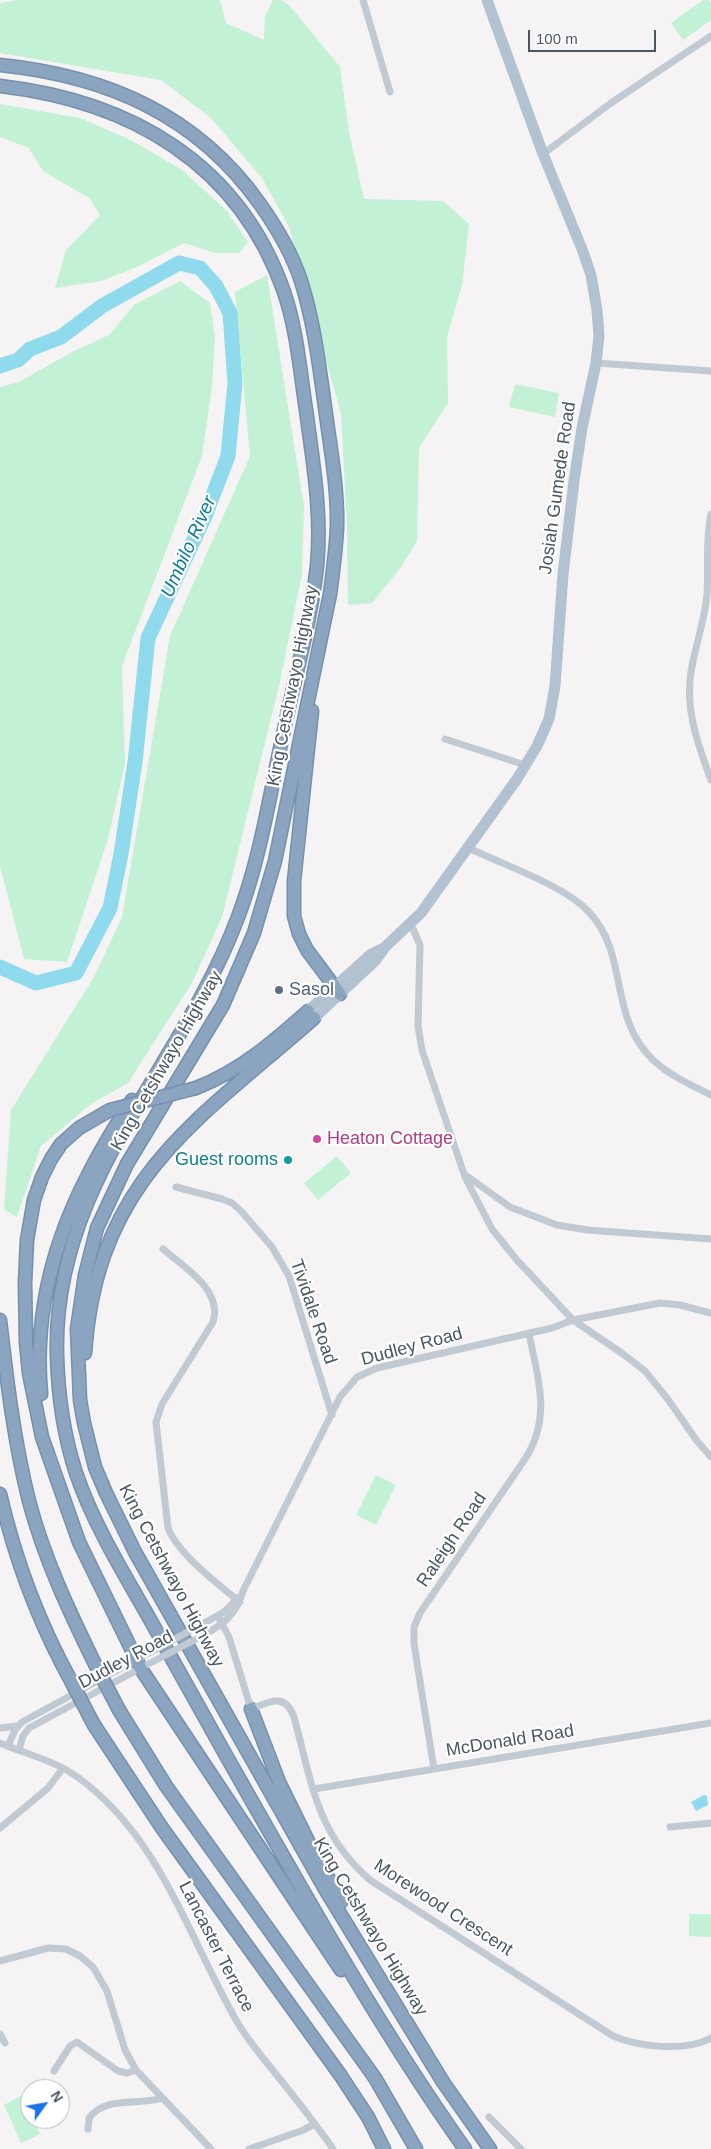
<!DOCTYPE html>
<style>
body{margin:0}
#map{position:relative;width:711px;height:2149px;overflow:hidden;background:#f5f3f3;font-family:Arial,sans-serif}
canvas{display:block}
.north{position:absolute;left:20px;top:2079px;width:50px;height:50px;box-sizing:border-box;background:#fff;border:1px solid #b7bbc0;border-radius:50%;rotate:58deg;font-size:14px;font-weight:700;line-height:20px;text-align:center;color:#4a5661}
.north::after{content:'';display:block;margin:auto;width:18px;height:22px;background:#1a73e8;clip-path:polygon(50% 0,100% 100%,50% 72%,0 100%)}
.scale{position:absolute;left:528px;top:30px;width:128px;height:22px;box-sizing:border-box;border:2px solid #4a5661;border-top:0;padding-left:6px;font-size:15px;line-height:18px;white-space:nowrap;color:#4a5661;-webkit-text-stroke:4px #fff;paint-order:stroke}
</style>
<div id="map">
<canvas width="711" height="2149"></canvas>
<div class="north">N</div>
<div class="scale">100 m</div>
</div>
<script>
const context = document.querySelector('canvas').getContext('2d');
context.lineJoin = 'round';
function paint(path, color) { context.fillStyle = color; context.fill(path, 'evenodd'); }
function strokePath(path, color, width, dash) { context.strokeStyle = color; context.lineWidth = width; context.lineCap = dash ? 'butt' : 'round'; context.setLineDash(dash || []); context.stroke(path); }
function label(font, color, halo, rows, align = 'center') {
  context.font = font + ' Arial,sans-serif'; context.lineWidth = 4.5; context.setLineDash([]); context.textBaseline = 'middle'; context.strokeStyle = halo; context.fillStyle = color; for (const [text, x, y, turn = 0] of rows) {
    context.save(); context.translate(x, y); context.rotate((+turn || 0) * Math.PI / 180); context.textAlign = isNaN(turn) ? turn : align; if (halo) context.strokeText(text, 0, 0); context.fillText(text, 0, 0); context.restore();
  }
}
paint(new Path2D(`
 M19 0H220L226 23 264 40 265 16 273 0H281L289 5 340 67 349 132 364 199 443 201 469 224 462 285 447 337 448 403 419 448 417 541 401 567 372 603 348 605 347 526 341 414 289 227 262 178 211 118 161 80 0 53V3Z
 M703 0H709L711 3V20L683 40 671 23Z
 M0 104 80 118 131 140 182 170 227 211 248 242 239 253H215L184 243 139 266 102 281 55 288 66 250 100 215 89 198 43 171 29 148 0 137Z
 M267 275 304 507 302 574 279 686 222 917 192 983 128 1083 91 1104 41 1146 17 1217 4 1210 11 1110 94 977 122 917 170 636 250 456 235 292Z
 M180 281 210 303 215 337 212 386 202 456 122 666 125 763 108 839 67 962 24 959 0 866V387L19 382 72 352 109 335 134 305Z
 M515 384 559 393 555 417 509 407Z
 M337 1156 351 1173 318 1200 304 1183Z
 M376 1475 396 1485 376 1525 356 1515Z
 M689 1914H711V1937L689 1936Z
 M22 2095 30 2112V2119H33L40 2134 21 2143 4 2105Z`), '#c3f1d5');
paint(new Path2D(`
 M704 1795 707 1796 708 1805 696 1811 691 1802Z`), '#90daee');
strokePath(new Path2D(`
 M0 366 18 360 30 349 61 337 102 306 179 263 200 268 216 286 230 313 235 383 228 456 205 516 148 638 135 762 121 854 110 908 76 973 36 983 0 967`), '#90daee', 15);
const highway = new Path2D(`
 M0 65C107 76 197 115 260 204 277 228 292 253 301 281 314 322 319 364 325 407 330 446 338 487 337 527 336 549 333 572 330 594L275 861 254 933 223 1005 127 1164 97 1228 85 1275 77 1329 80 1400 84 1423 95 1467 106 1493 135 1552 325 1889 443 2082 490 2149
 M0 86C130 101 239 163 284 292 297 330 300 371 306 410 313 462 322 513 317 566 311 621 295 676 284 730 270 792 261 857 238 917 182 1068 52 1182 57 1355 58 1394 64 1436 76 1473 94 1526 125 1575 152 1623 177 1668 203 1714 228 1759 303 1891 377 2025 465 2149
 M312 711 294 881V916L299 934 307 950 340 994
 M196 1088C240 1071 273 1042 308 1011
 M79 1128 61 1144 51 1159 42 1177 34 1200 27 1240 25 1283 26 1342 29 1373 42 1437 79 1542 141 1669 341 1970
 M0 1320C7 1381 14 1441 29 1501 44 1558 69 1611 95 1664
 M85 1353C97 1179 196 1122 314 1018
 M41 1394C31 1283 72 1191 132 1100
 M0 1494C15 1559 39 1623 71 1681
 M251 1709 279 1782 316 1857 342 1901
 M119 1710 166 1786 375 2078 416 2149
 M94 1725 162 1828 341 2076 368 2117 384 2149`);
strokePath(highway, '#7690ad', 15);
strokePath(new Path2D(`
 M363 0 390 92
 M543 154 611 103 711 36
 M596 363 711 371
 M711 514C705 541 709 567 707 594 705 620 695 646 691 672 685 710 698 745 711 780
 M445 739 525 765
 M469 848C503 865 564 885 589 912 630 956 607 1015 653 1060 669 1075 691 1085 711 1095
 M411 924 420 945 418 1026 422 1050 464 1174 510 1207 557 1225 587 1230 711 1239
 M465 1177 492 1229 516 1259 573 1320 623 1354 645 1371 667 1398 697 1441 711 1457
 M176 1187 222 1199 232 1203 241 1211 272 1247 289 1276 332 1415
 M163 1249C184 1267 223 1290 213 1322L162 1404 156 1422 168 1528C178 1554 219 1585 240 1602
 M218 1616 229 1637 251 1709C269 1702 285 1692 294 1717 312 1783 316 1833 370 1880L613 2036C640 2047 685 2052 711 2038
 M195 1628 224 1612 239 1597
 M200 1637C221 1626 237 1615 243 1591L340 1397 357 1377 377 1368 552 1328 573 1320 660 1303 680 1305 711 1313
 M0 1728 17 1726
 M0 1743C25 1754 53 1760 76 1776 161 1836 189 1940 239 2025 248 2040 260 2054 271 2068 292 2094 314 2121 333 2149
 M8 1746 15 1730 22 1722 149 1653
 M19 1750 23 1736 29 1728 154 1661
 M434 1769 414 1644V1627L420 1613 525 1459C552 1417 538 1378 529 1334
 M314 1789 711 1723
 M670 1827 711 1823
 M0 1828 48 1788 63 1768
 M0 1961 48 1948 66 1949 80 1956 93 1967 107 1991 125 2050 136 2070 211 2149
 M0 2034 5 2043
 M54 2071 70 2046 77 2042 118 2071 127 2073 136 2070
 M489 2117 521 2149
 M88 2129 89 2118C107 2095 138 2106 162 2098
 M249 2149 301 2131 315 2124`), '#c1cad2', 7);
strokePath(new Path2D(`
 M308 1011 370 955 384 948
 M314 1018 375 961 385 947 421 913 517 779 537 746 549 719 555 686 563 574 574 481 582 428 596 363 599 336 597 310 591 275 582 249 543 154 487 0`), '#b3c2d1', 11);
strokePath(highway, '#8ba5c1', 12);
const highwayBridge = new Path2D(`
 M79 1128 110 1110 196 1088
 M95 1664 119 1710
 M71 1681 94 1725`);
strokePath(highwayBridge, '#7690ad', 15, []);
strokePath(new Path2D(`
 M149 1653 195 1628
 M154 1661 200 1637`), '#c1cad2', 7);
strokePath(highwayBridge, '#8ba5c1', 12);
for (const [x, y, r, color] of [
 [279,990,5,"#5c6f8a"],
 [317,1139,5,"#d1479c"],
 [288,1160,5,"#0f9aa8"]
]) { const dot = new Path2D(); dot.arc(x, y, r, 0, 2 * Math.PI); context.fillStyle = color; context.fill(dot); strokePath(dot, '#fff', 2); }
label('18px', '#4a5661', '#fff', [
 ["Josiah Gumede Road",558,488,-82],
 ["King Cetshwayo Highway",293,686,-79],
 ["King Cetshwayo Highway",167,1061,-60],
 ["Tividale Road",313,1312,71],
 ["Dudley Road",412,1347,-15],
 ["Raleigh Road",452,1540,-56],
 ["King Cetshwayo Highway",171,1576,62],
 ["Dudley Road",126,1660,-28],
 ["McDonald Road",510,1741,-9],
 ["Morewood Crescent",443,1908,33],
 ["King Cetshwayo Highway",370,1927,59],
 ["Lancaster Terrace",216,1947,63]
]);
label('18px', '#4e5e75', '#fff', [
 ["Sasol",289,990]
], 'left');
label('18px', '#b23c85', '#fff', [
 ["Heaton Cottage",327,1139]
], 'left');
label('18px', '#0d838f', '#fff', [
 ["Guest rooms",278,1160]
], 'right');
label('italic 19px', '#0c7c9b', '#fff', [
 ["Umbilo River",189,547,-66]
]);
</script>
